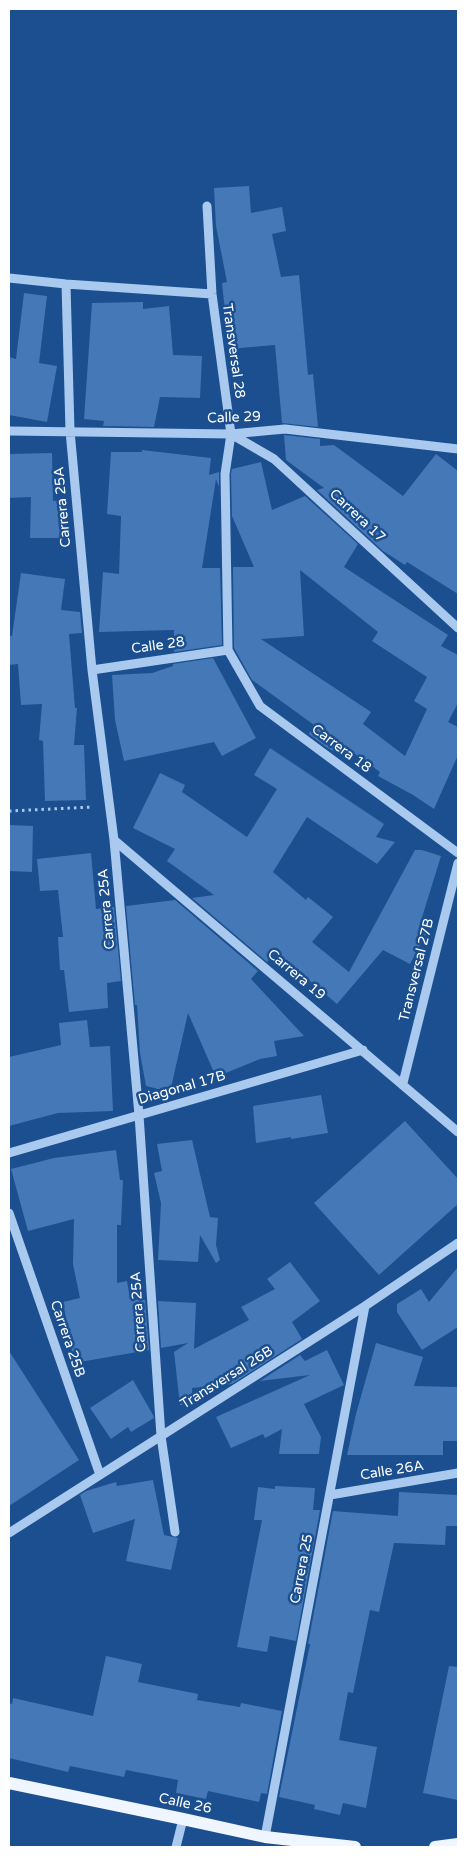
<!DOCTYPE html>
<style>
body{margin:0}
#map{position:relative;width:467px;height:1856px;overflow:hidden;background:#1b4f8f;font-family:"Varela Round",sans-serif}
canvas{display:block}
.frame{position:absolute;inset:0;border:10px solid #fff;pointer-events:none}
</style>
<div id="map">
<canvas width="467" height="1856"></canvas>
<div class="frame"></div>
</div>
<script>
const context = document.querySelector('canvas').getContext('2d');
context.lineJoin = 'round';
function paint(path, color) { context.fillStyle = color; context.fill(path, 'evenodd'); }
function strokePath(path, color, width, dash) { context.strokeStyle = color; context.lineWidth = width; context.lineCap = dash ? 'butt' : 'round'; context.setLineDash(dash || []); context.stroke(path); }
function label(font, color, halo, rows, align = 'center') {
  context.font = font + ' "Varela Round",sans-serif'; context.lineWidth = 5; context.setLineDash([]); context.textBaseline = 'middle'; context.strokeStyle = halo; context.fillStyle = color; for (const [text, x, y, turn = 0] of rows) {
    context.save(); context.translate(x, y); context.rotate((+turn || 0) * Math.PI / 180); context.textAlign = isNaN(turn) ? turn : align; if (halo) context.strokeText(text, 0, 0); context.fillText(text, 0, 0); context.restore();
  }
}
paint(new Path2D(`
 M249 186 251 213 282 207 286 231 272 234 281 277 299 275 308 375 313 374 318 427 282 423 275 345 229 349 222 283 227 282 216 226 214 188Z
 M24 293 47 296 39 363 57 366 47 422 9 415V357L16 359Z
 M143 302V309L169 306 173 355 202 356 200 398 160 397 154 427 103 426 104 421 84 419 92 303Z
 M284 435 320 439V446L334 445 403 496 436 454 458 471V594L407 562 405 565 383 551 317 490 324 488 286 460Z
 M142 450 211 458 209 475 219 472V487L216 479 202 568H220L222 645 174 652V630L99 632 103 572 119 574 121 516 107 514 111 452H142Z
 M52 453 53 501H61L60 538H30L31 497 9 498V454Z
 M261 462 272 510 305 496 358 544 344 567 448 635 441 646 458 655V703L448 722 458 727V755L434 809 413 795 378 776 380 772 347 748 342 756 326 747 309 734 314 725 252 680 234 648 233 567H254L232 516 231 474 232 469ZM300 570 378 632 372 641 427 677 414 701 427 709 405 756 363 724 371 712 261 639 304 636Z
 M21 573 65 579 61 610 80 612 82 633 69 634 75 708H77L74 745H84L86 800 45 801 43 741 39 740 42 704 21 705 18 664 9 665V636H12Z
 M213 658 256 738 222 756 214 742 124 761 115 720 112 675 152 673 173 666V664Z
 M270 748 384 824 376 837 395 842 377 864 307 817 273 872 306 900 308 897 333 917 312 942 349 972 415 850H422L441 856 420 924 429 929 410 964 383 950 337 1004 276 952 267 962 192 898 214 895 167 861 175 849 133 828 160 773 185 785 182 792 247 837 277 789 254 775Z
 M9 825 33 826 32 872 9 871Z
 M91 853 96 909 114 907 121 981 107 983 108 1008 69 1012 64 970H60L58 937H63L58 890 40 891 37 859Z
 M175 900 258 971 251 979 304 1036 274 1041 277 1056 260 1059 216 1077 188 1013 170 1092 146 1086 140 1053 137 1005H135L126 906Z
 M87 1020 90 1047 110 1046 113 1111 58 1113 9 1126V1057L61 1045 59 1023Z
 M321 1095 328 1133 291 1139V1137L256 1143 253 1106Z
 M405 1121 458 1179V1204L379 1275 314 1203Z
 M192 1140 210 1217 218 1218 216 1245 220 1260 216 1263 200 1235 198 1262 158 1260 161 1203 154 1173 162 1171 157 1144Z
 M116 1150 120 1180H123L121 1225H117V1283L127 1281 130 1299 145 1300 149 1350 74 1363 63 1302 80 1298 73 1264 74 1219 28 1231 11 1169 54 1158Z
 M290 1262 320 1301 292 1322 302 1339 232 1384 192 1388V1405H180L174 1352 188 1343 161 1348 158 1301 196 1303 194 1349 249 1320 241 1307 275 1289 267 1279Z
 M458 1267V1327L422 1350 397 1312V1304L421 1289 429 1302Z
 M376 1343 423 1357 414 1386 458 1387V1441H443V1455H347L356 1414Z
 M327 1350 344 1385 304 1404 321 1437 319 1454H279L282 1429 265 1438 263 1434 231 1448 216 1417 310 1375 260 1381 300 1355 305 1361Z
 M9 1351 79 1460 9 1506Z
 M133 1380 153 1415 154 1418 131 1432 128 1427 111 1439 90 1408Z
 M153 1480 164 1535 178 1538 171 1570 126 1561 135 1519 93 1533 80 1495 86 1491 116 1482 117 1486Z
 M275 1486 315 1488 313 1510H320L296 1641 270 1636 267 1652 237 1647 262 1520H254L258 1487 275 1489Z
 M399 1492 458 1495 457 1526H446L445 1545 394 1543 379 1612 370 1610 353 1693 348 1692 339 1740 377 1747 366 1808 343 1803 340 1815 314 1809 315 1805 279 1797 310 1644H308L333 1511 398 1516Z
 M106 1656 142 1664 138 1682 198 1694 197 1700 240 1707 241 1703 282 1711 267 1794 261 1793 259 1802 208 1791 206 1799 176 1793 178 1780 126 1770 124 1777 70 1766 68 1772 9 1758V1703L12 1704 13 1698 93 1716Z
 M449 1666 458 1667V1800L423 1793Z`), '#4478b7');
strokePath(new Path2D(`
 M9 811 93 807`), '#a9c9ee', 3, [2.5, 4]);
strokePath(new Path2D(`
 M207 206 212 294 231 434 225 474 228 650 260 706 458 853
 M9 278 66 284 212 294
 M66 284 70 431 92 670 114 840 139 1115 161 1436 175 1532
 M9 431 231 434 285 429 458 449
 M231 434 274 459 458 628
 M92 670 228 650
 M114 840 458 1132
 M403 1083 458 863
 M9 1153 363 1050
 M9 1213 100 1475
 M330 1495 458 1473
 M9 1533 365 1306 458 1243
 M265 1837 365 1306
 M176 1847 183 1819`), '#a9c9ee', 9);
strokePath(new Path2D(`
 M9 1783 183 1819 265 1837 355 1847
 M435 1847 458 1844`), '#f0f6ff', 12);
label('14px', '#fff', '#1b4f8f', [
 ["Transversal 28",233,351,82],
 ["Calle 29",234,418,-2],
 ["Carrera 25A",63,507,-95],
 ["Carrera 17",357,516,43],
 ["Calle 28",158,646,-8],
 ["Carrera 18",341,749,37],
 ["Carrera 25A",107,909,-95],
 ["Transversal 27B",417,970,-76],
 ["Carrera 19",296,975,40],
 ["Diagonal 17B",182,1088,-16],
 ["Carrera 25A",139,1312,-94],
 ["Carrera 25B",67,1339,71],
 ["Transversal 26B",227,1378,-32],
 ["Calle 26A",392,1471,-9],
 ["Carrera 25",302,1569,-79],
 ["Calle 26",185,1804,12]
]);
</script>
